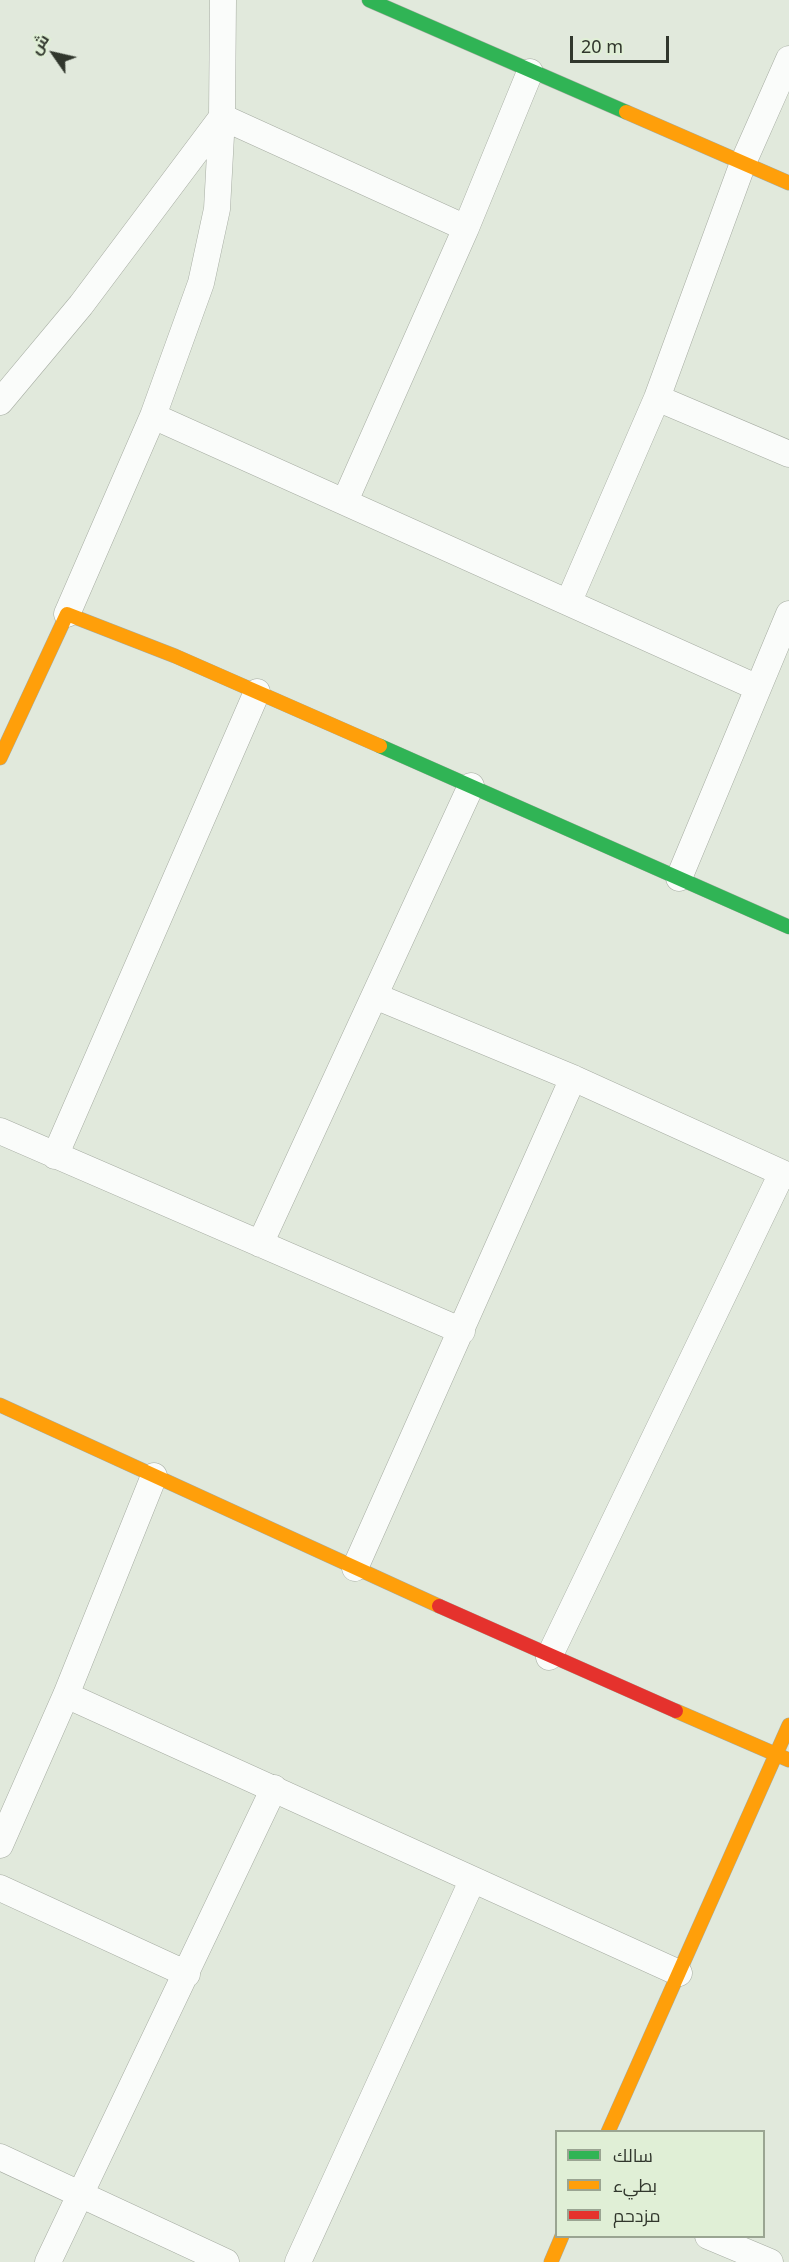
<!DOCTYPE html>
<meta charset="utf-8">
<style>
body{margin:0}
#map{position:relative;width:789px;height:2262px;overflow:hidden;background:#e1e9dc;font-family:"Noto Sans",Cairo,sans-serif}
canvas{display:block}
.legend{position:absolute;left:555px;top:2130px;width:210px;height:108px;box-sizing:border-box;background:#e0efd6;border:2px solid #9aa592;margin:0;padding:8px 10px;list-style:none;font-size:18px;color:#31372d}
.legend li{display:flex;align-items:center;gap:12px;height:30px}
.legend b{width:30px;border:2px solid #9aa592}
.north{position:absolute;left:24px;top:24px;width:60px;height:60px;-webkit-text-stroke:4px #e0efd6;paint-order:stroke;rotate:304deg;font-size:16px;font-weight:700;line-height:24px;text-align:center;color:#31372d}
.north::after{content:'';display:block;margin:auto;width:21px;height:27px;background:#31372d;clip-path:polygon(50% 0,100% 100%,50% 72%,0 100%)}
.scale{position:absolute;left:570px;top:36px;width:99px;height:27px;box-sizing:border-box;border:3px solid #31372d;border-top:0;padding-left:8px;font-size:18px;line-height:21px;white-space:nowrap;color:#31372d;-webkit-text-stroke:4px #e0efd6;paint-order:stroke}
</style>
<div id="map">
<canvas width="789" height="2262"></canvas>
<ul class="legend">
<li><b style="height:8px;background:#30b455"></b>سالك</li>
<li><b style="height:8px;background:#ff9f0a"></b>بطيء</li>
<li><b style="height:8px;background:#e5322d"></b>مزدحم</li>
</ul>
<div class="north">ش</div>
<div class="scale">20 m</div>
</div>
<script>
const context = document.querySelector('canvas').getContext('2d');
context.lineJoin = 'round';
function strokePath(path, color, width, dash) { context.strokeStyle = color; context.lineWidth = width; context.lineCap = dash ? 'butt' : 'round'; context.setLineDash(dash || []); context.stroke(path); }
const street = new Path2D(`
 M657 398 789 454
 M0 402 81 305 222 117 466 228
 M153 416 756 687
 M345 501 466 228 530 72
 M569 601 657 398 743 163 789 59
 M67 614 153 416 201 283 217 209 222 117 223 0
 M679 878 789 614
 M375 996 573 1078 789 1176
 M0 1131 462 1331
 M55 1156 257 692
 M260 1244 471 786
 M355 1568 573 1078
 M549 1657 782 1173
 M66 1695 679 1973
 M0 1845 66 1695 154 1476
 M0 1888 187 1974
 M0 2157 226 2262
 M708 2236 770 2262
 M48 2262 274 1788
 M298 2262 472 1881`);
const fast = new Path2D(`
 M369 0 626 112
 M380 746 789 927`);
const slow = new Path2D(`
 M626 112 789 183
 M0 758 67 614 175 656 380 746
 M0 1405 439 1606
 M676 1711 789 1760
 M608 2132 789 1725
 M551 2262 562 2236`);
const jam = new Path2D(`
 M439 1606 676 1711`);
strokePath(street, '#a6aca2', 27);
strokePath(fast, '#a6aca2', 15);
strokePath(slow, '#a6aca2', 15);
strokePath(jam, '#a6aca2', 15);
strokePath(street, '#fafcfa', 26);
strokePath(fast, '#30b455', 14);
strokePath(slow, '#ff9f0a', 14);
strokePath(jam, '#e5322d', 14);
</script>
